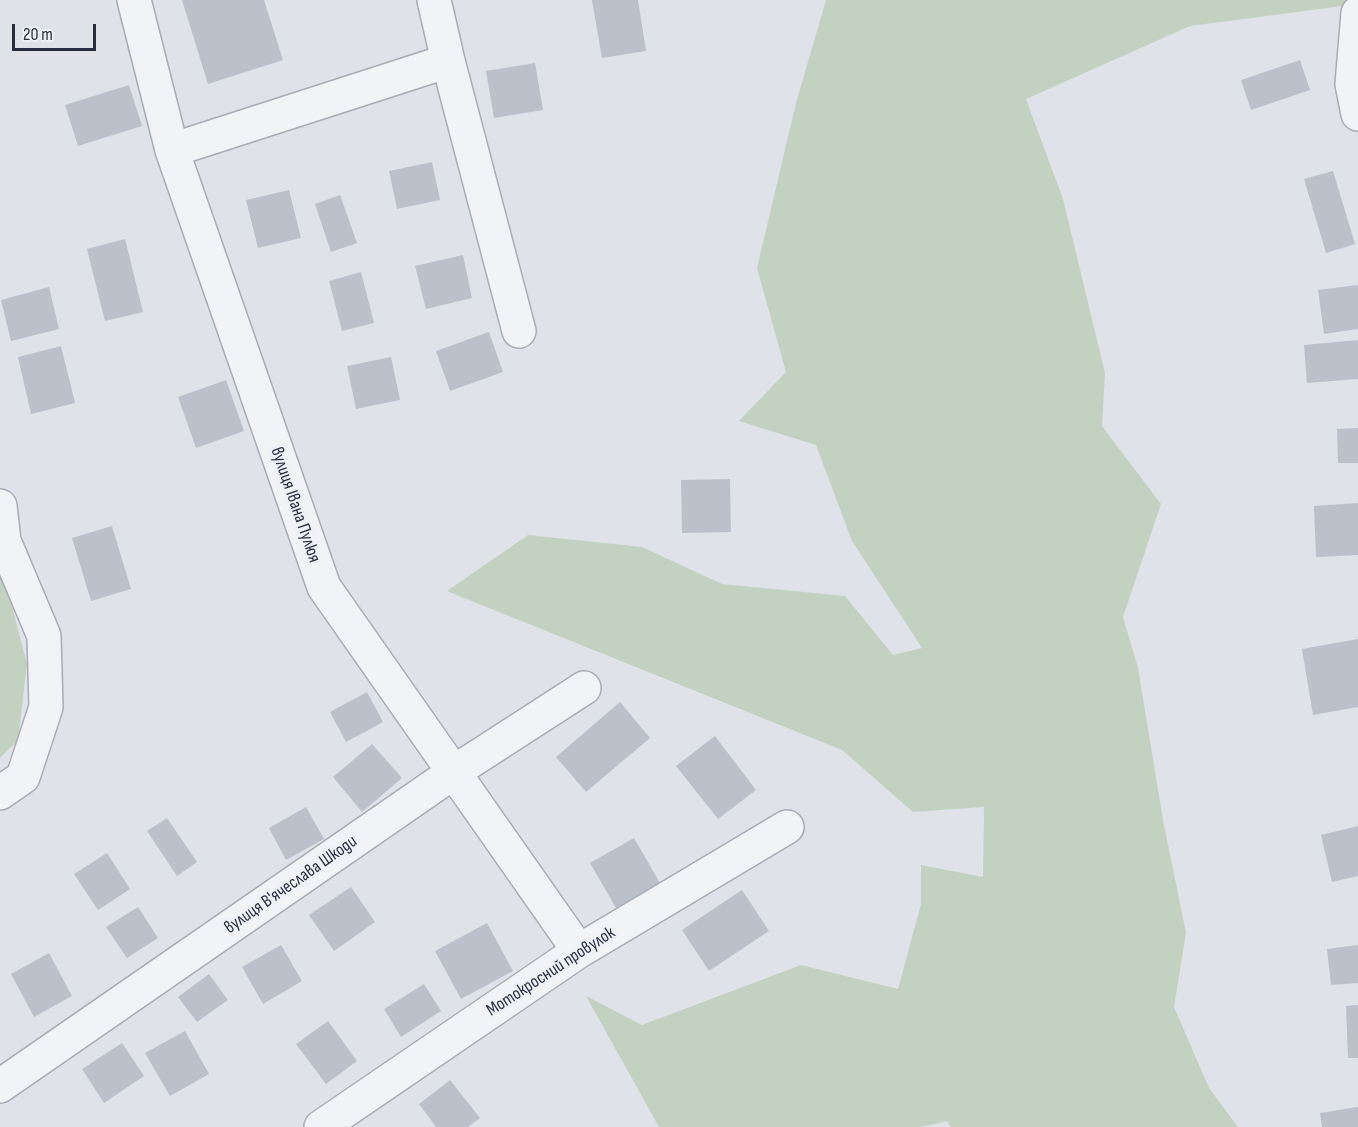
<!DOCTYPE html>
<meta charset="utf-8">
<style>
body{margin:0}
#map{position:relative;width:1358px;height:1127px;overflow:hidden;background:#dfe2e8;font-family:"Sofia Sans Condensed",sans-serif}
canvas{display:block}
.scale{position:absolute;left:12px;top:24px;width:84px;height:27px;box-sizing:border-box;border:3px solid #282e3f;border-top:0;padding-left:8px;font-size:18px;line-height:21px;white-space:nowrap;color:#282e3f;-webkit-text-stroke:4px #eef1f6;paint-order:stroke}
</style>
<div id="map">
<canvas width="1358" height="1127"></canvas>
<div class="scale">20 m</div>
</div>
<script>
const context = document.querySelector('canvas').getContext('2d');
context.lineJoin = 'round';
function paint(path, color) { context.fillStyle = color; context.fill(path, 'evenodd'); }
function strokePath(path, color, width, dash) { context.strokeStyle = color; context.lineWidth = width; context.lineCap = dash ? 'butt' : 'round'; context.setLineDash(dash || []); context.stroke(path); }
function label(font, color, halo, rows, align = 'center') {
  context.font = font + ' "Sofia Sans Condensed",sans-serif'; context.lineWidth = 6; context.setLineDash([]); context.textBaseline = 'middle'; context.strokeStyle = halo; context.fillStyle = color; for (const [text, x, y, turn = 0] of rows) {
    context.save(); context.translate(x, y); context.rotate((+turn || 0) * Math.PI / 180); context.textAlign = isNaN(turn) ? turn : align; if (halo) context.strokeText(text, 0, 0); context.fillText(text, 0, 0); context.restore();
  }
}
paint(new Path2D(`
 M826 0H1358V4L1190 26 1026 99 1063 199 1105 373 1102 426 1161 504 1123 617 1138 668 1163 820 1186 933 1174 1007 1209 1088 1238 1127H951L947 1121 922 1127H659L586 996 642 1025 801 965 898 989 921 904V865L983 877 984 807 913 812 842 750 447 591 528 535 642 547 722 584 845 596 893 655 922 648 852 541 816 445 739 421 786 372 757 268 796 103Z
 M0 561 27 664 18 740 0 758Z`), '#c3d2c0');
paint(new Path2D(`
 M182 0H264L283 60 208 84Z
 M592 0H638L646 51 602 58Z
 M1300 60 1310 90 1251 110 1241 80Z
 M535 63 543 110 494 118 486 71Z
 M129 85 142 126 78 146 65 105Z
 M432 162 440 200 397 209 389 171Z
 M1333 171 1355 244 1326 253 1304 179Z
 M289 190 301 238 258 248 246 200Z
 M340 195 357 243 331 252 315 204Z
 M125 239 143 312 105 321 87 249Z
 M463 255 472 298 426 309 415 266Z
 M361 272 374 323 342 331 329 281Z
 M1358 285V329L1324 334 1318 290Z
 M49 287 59 329 11 341 1 300Z
 M489 332 503 372 450 391 436 351Z
 M1358 340V379L1307 383 1304 345Z
 M61 346 75 403 31 414 18 357Z
 M391 357 400 400 356 409 347 366Z
 M226 380 244 431 196 448 178 397Z
 M1358 428V463H1338L1337 429Z
 M730 479 731 532 682 533 681 480Z
 M1358 503V555L1316 557 1314 506Z
 M112 526 131 589 91 601 72 538Z
 M1358 639V707L1313 715 1302 649Z
 M367 692 383 722 346 742 330 712Z
 M620 702 650 738 586 792 556 757Z
 M715 736 756 790 718 819 676 766Z
 M372 744 402 778 362 812 333 777Z
 M306 807 324 839 286 860 269 828Z
 M167 818 197 862 177 876 147 831Z
 M1358 826V876L1332 882 1321 835Z
 M634 838 660 883 616 908 590 863Z
 M107 853 130 889 98 910 74 874Z
 M351 887 375 922 334 951 309 915Z
 M742 890 769 931 709 971 682 930Z
 M138 907 158 938 127 958 106 927Z
 M487 923 513 971 461 999 435 951Z
 M281 945 302 981 263 1004 242 967Z
 M1358 945V983L1331 985 1327 949Z
 M49 953 72 996 34 1017 11 974Z
 M209 974 228 1000 197 1022 178 997Z
 M424 984 441 1011 401 1037 384 1009Z
 M1358 1005V1058H1348L1346 1006Z
 M328 1021 357 1061 326 1084 296 1044Z
 M185 1031 209 1074 170 1096 145 1053Z
 M122 1043 144 1076 104 1103 82 1069Z
 M450 1080 480 1118 468 1127H436L419 1104Z
 M1358 1107V1127H1322L1320 1113Z`), '#bcc0cb');
const minor = new Path2D(`
 M134 0 172 150 324 587 579 951
 M434 0 448 61 519 331
 M1358 13 1352 84 1358 114
 M172 150 448 61
 M0 506 4 541 44 636 46 707 23 777 0 793
 M0 1086 454 772 584 688
 M321 1127 579 951 787 827`);
strokePath(minor, '#a8acb5', 36);
strokePath(minor, '#f2f3f6', 33);
label('18px', '#282e3f', '#eef1f6', [
 ["вулиця Івана Пулюя",295,505,71],
 ["вулиця В'ячеслава Шкоди",291,885,-35],
 ["Мотокросний провулок",551,972,-33]
]);
</script>
